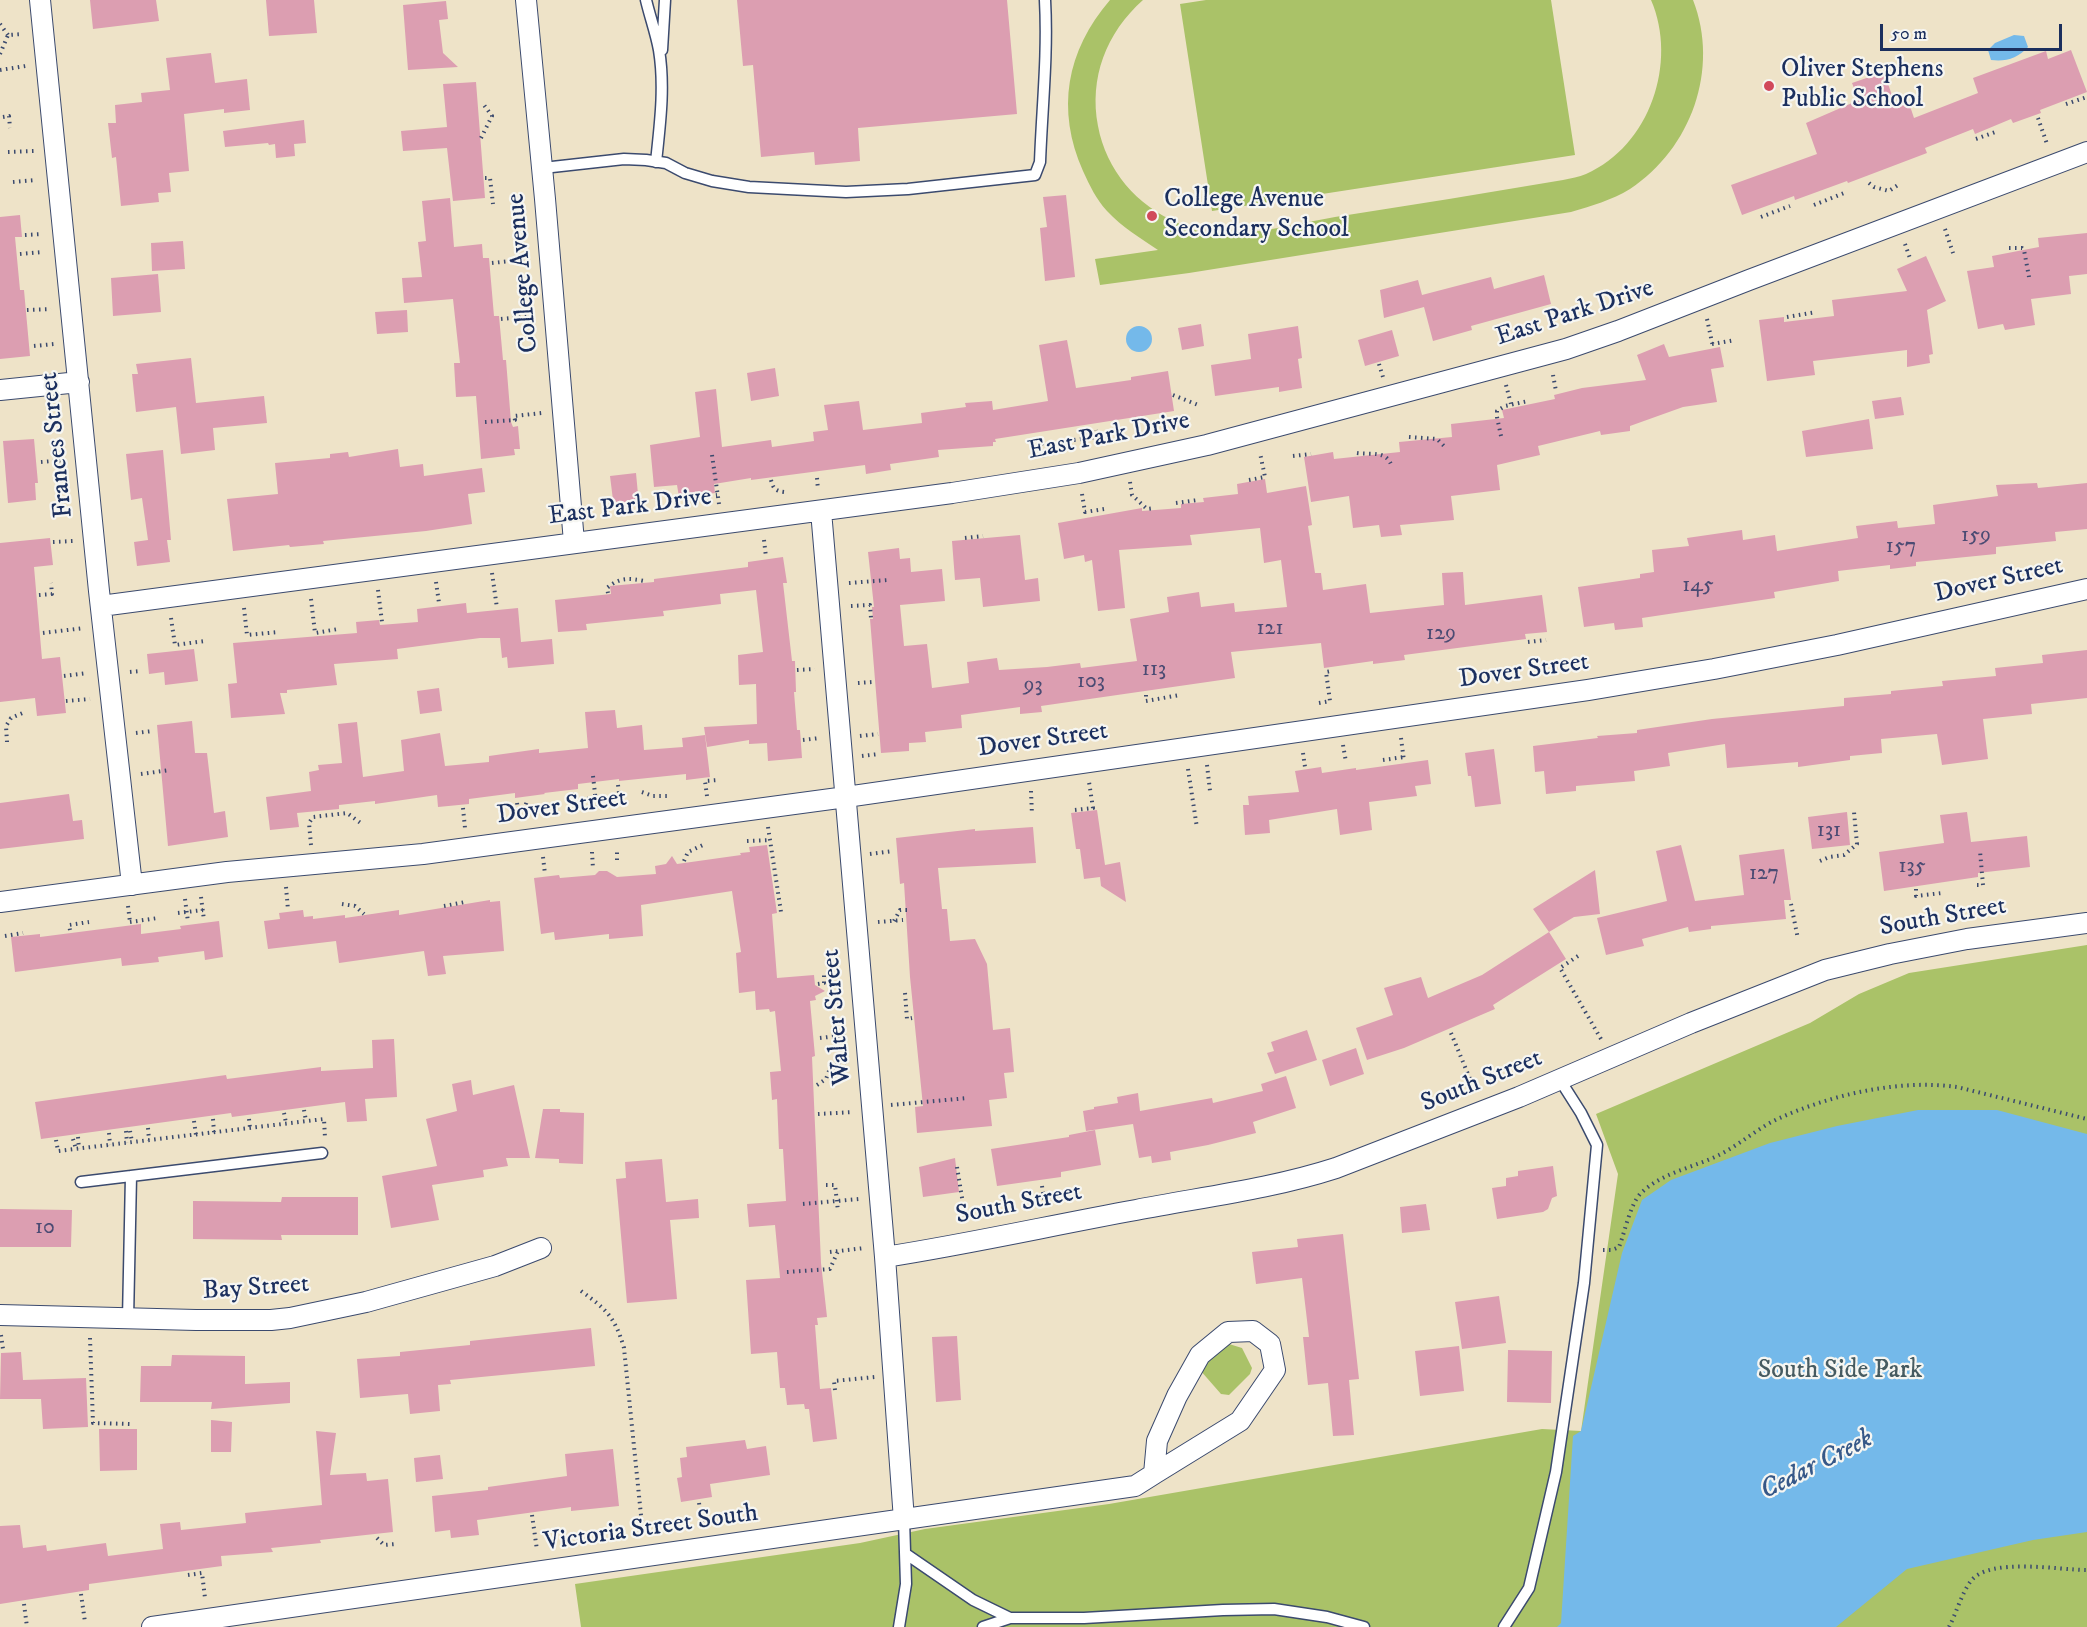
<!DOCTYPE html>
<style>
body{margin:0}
#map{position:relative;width:2087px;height:1627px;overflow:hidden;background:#eee3c8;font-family:"IM FELL DW Pica",serif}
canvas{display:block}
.scale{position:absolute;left:1880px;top:24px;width:182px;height:27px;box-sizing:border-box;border:3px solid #1b2f5e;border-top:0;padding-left:8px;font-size:18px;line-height:21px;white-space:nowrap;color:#1b2f5e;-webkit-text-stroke:4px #f6f6f2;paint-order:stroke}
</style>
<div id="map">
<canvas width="2087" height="1627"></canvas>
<div class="scale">50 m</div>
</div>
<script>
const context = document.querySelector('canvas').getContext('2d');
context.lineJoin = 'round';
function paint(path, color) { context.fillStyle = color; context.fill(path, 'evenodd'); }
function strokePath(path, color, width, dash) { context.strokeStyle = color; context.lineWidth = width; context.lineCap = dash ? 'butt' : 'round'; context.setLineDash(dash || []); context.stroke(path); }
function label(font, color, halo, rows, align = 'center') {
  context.font = font + ' "IM FELL DW Pica",serif'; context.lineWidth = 4.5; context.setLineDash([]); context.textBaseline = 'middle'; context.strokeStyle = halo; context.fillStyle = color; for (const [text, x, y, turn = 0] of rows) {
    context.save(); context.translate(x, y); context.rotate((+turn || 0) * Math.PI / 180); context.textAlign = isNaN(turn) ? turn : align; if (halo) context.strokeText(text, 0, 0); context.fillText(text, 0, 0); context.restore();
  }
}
paint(new Path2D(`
 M1110 0H1143C1106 33 1089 78 1098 126 1106 170 1137 206 1178 223 1186 227 1195 231 1204 232 1247 238 1293 224 1335 217 1411 205 1487 193 1563 180 1571 178 1579 177 1586 174 1650 146 1678 62 1651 0H1693C1720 69 1691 149 1630 189 1612 200 1591 206 1571 212L1189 273 1100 285 1095 259 1158 250C1140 238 1122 227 1107 211 1096 199 1090 186 1083 171 1056 110 1066 51 1110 0Z
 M1206 0H1551L1575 155 1212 211 1180 4Z
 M2087 945V1627H581L575 1584 860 1543 925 1529 1109 1504 1542 1429 1581 1431 1618 1174 1596 1114 1810 1023 1859 994 1909 973Z
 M1229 1344 1242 1348 1252 1368 1250 1374 1229 1395 1221 1394 1200 1370 1202 1360Z`), '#aac268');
paint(new Path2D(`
 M2014 35 2024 36 2028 47C2018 58 2006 62 1991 60L1988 50 1995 43Z
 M1126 339a13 13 0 1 1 26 0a13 13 0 1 1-26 0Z
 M1918 1110H1997L2087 1134V1532L2033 1540 1907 1569 1836 1627H1557L1561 1623 1573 1436 1581 1431 1622 1253 1642 1200 1671 1180 1770 1143 1837 1126Z`), '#74b9ea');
paint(new Path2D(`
 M90 0H156L159 21 93 29Z
 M266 0H314L317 33 269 36Z
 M737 0H1007L1017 114 858 128 860 161 815 165 814 152 761 157 753 65 743 66Z
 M446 1 448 19 439 20 443 53 458 67 408 70 403 5Z
 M2071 50 2087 92 2040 110 2041 113 2013 123 2011 119 1975 134 1973 129 1925 148 1927 153 1848 183 1847 181 1795 200 1794 196 1742 215 1731 185 1817 154 1806 123 1859 100 1852 83 1884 72 1896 107 1909 103 1914 118 1978 93 1973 78 2046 51 2048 59Z
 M211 53 215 83 247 79 250 110 224 113V109L184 114 189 171 169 173 171 192 158 193 159 202 121 206 116 157 112 158 108 123H116L115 105 142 102 141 93 170 90 166 58Z
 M476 82 485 198 453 201 447 148 403 151 401 131 447 127 443 84Z
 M304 120 306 143 294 144 295 156 276 158 275 144 269 145 268 143 225 147 223 131Z
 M1066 195 1075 277 1045 281 1040 228 1047 227 1043 197Z
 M450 198 454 247 482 244 483 258H489L494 316H499L503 360H506L511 422 513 427 518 426 520 449H514L515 455 481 459 476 396 456 397 454 363H460L453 299 404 303 402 278 422 277 418 242 426 241 422 201Z
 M20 215 22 237H15L20 290H24L30 356 0 359V217Z
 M2087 233V274L2069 276 2071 294 2031 299 2035 325 2005 330 2003 324 1978 329 1967 271 1994 267 1992 256 2039 247 2038 238Z
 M183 241 185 269 152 271 151 243Z
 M1926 256 1946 301 1927 310 1933 354 1929 355 1930 363 1907 367V350L1813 361 1815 375 1767 381 1759 320 1784 317V322L1834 316 1832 300 1907 291 1897 269Z
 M158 274 161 312 113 316 111 278Z
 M1544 275 1551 304 1471 326 1472 330 1433 341 1424 307 1384 318 1380 290 1418 280 1422 295 1491 277 1494 289Z
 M407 310 408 332 377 334 375 312Z
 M1201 324 1204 346 1182 350 1178 328Z
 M1298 326 1302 358 1298 359 1302 388 1279 392V387L1215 396 1211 365 1251 359 1248 334Z
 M1392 330 1399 356 1365 366 1358 340Z
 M1067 340 1076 388 1131 380V377L1168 371 1174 411 995 439 996 442H993V446L938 450 939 457 890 464 891 470 866 474 865 465 751 480V478L714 484 715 493 679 497 677 485 654 487 650 445 700 437 695 392 716 389 722 447 771 440 772 447 814 441 813 432 828 430 824 405 859 401 863 430 922 423 921 413 966 407 965 403 992 401 993 410 1048 401 1039 345Z
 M1664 344 1669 357 1720 347 1724 367 1711 369 1717 402 1683 407 1630 426V431L1601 435 1600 431 1538 446 1540 455 1497 465 1500 490 1451 496 1454 520 1400 525 1402 535 1381 537 1379 525 1353 528 1349 496 1311 502 1304 457 1333 452 1334 459 1400 452 1399 442 1452 437 1451 424 1504 418 1502 410 1555 399 1554 395 1582 388 1646 380 1637 355Z
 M191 358 196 403 264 396 267 423 213 428 215 450 181 454 176 407 136 412 132 374H138L136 364Z
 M775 368 779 396 751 401 747 373Z
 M1901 397 1904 415 1875 419 1872 401Z
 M1869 419 1873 449 1806 457 1802 431Z
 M34 439 38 483H35L36 500 8 503 3 441Z
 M398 449 400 467 423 464 424 476 482 468 485 492 468 494 472 524 426 531 323 541 324 544 290 547 289 545 233 551 227 499 278 494 275 463 330 458V454L348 452 349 457Z
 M163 450 171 540H167L170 562 137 566 134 542 148 540 142 498 131 500 126 454Z
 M636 473 639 505 614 508 610 476Z
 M1265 479 1267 493 1306 486 1312 525 1308 526 1315 573H1321L1323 590 1366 584 1370 613 1444 605 1442 573 1463 572 1465 605 1542 595 1547 632 1525 634 1526 639 1404 655 1405 660 1373 664V661L1324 668 1321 643 1231 652 1235 678 1041 706 1042 712 1020 714V707L961 715 962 728 925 732 926 742 909 743V751L881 753 870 619H873L872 607H874L868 552 899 548 900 559 910 558 911 572 942 569 945 601 900 605 904 646 927 644 932 688 969 683 967 662 997 658 999 670 1047 667 1080 663 1081 668 1137 661 1130 619 1169 612 1167 597 1199 592 1201 607 1234 603 1235 612 1287 607 1281 560 1264 563 1260 528 1190 535 1192 545 1119 550 1125 608 1098 611 1092 560 1085 562 1084 555 1064 559 1058 523 1142 508V511L1181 508V504L1204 502 1203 498 1238 494 1237 484Z
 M2037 483 2038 488 2087 483V529L2055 532 2056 541 1996 547V554L1916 562V566L1890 569V565L1838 571 1839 581 1774 592 1775 598 1642 618 1643 627 1615 630 1614 623 1584 627 1578 587 1640 578V574L1654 572 1652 550 1689 546 1687 538 1742 530 1743 540 1775 535 1777 551 1813 545 1858 538 1856 526 1897 521 1898 528 1935 524 1933 505 1998 496 1996 485Z
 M1020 535 1025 580 1038 578 1040 601 983 607 980 578 955 580 952 541Z
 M50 538 53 565 34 567 42 659 60 657 66 713 37 716 35 698 0 702V543Z
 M783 557 787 583H783L792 661H795L796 692H794L797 730H800L802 758 768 761 767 743 749 744V740L707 747 704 727 757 724 756 684 739 685 738 655 763 652 756 590 720 594 721 604 663 611 664 616 586 624 587 630 558 632 555 600 611 594 610 586 654 582V579L748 567V562Z
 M466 603 467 613 518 608 521 642 552 639 554 664 508 668 507 657 502 658 500 638H480L397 649 398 659 334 664 337 685 287 690V693H280L285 714 231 718 228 684 237 683 233 643 357 633 356 622 379 620 380 625 418 622 417 609Z
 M194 649 198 681 165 685 164 672 149 674 147 654Z
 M2087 650V698L2031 704 2032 714 1983 719 1988 759 1942 765 1937 734 1881 739 1882 753 1850 756V760L1798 767V762L1727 768 1725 744 1668 753 1670 766 1634 771 1635 781 1576 786V791L1546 794 1544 771 1535 772 1533 746 1598 738 1597 736 1637 733V730L1712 719 1844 706V698L1891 694V691L1943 686 1942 681 1996 676 1995 668 2043 663 2042 655Z
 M439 688 442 711 420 714 417 691Z
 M615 710 617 728 642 725 644 750 683 747 682 738 705 735 710 777 686 780V774L619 781V779L578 784V789L544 793 545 794 515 798V793L469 799V804L438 807 437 795 375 804V801L339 805V809L297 813 299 827 270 830 266 797 311 791 309 772 319 770 318 765 342 763 338 724 357 722 363 777 404 771 401 740 440 733 445 766 489 762V756L539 749V753L588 748 585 712Z
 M192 721 195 753H207L214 813 225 811 228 837 168 846 157 725Z
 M1494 749 1501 804 1475 807 1471 776H1468L1465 753Z
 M1428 760 1431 784 1415 786 1417 796 1369 802 1372 830 1340 835 1337 809 1269 820 1270 833 1245 835 1243 805H1249L1248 796 1299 792 1295 771 1321 767 1322 773 1356 768V770Z
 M69 794 73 821 82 820 84 839 0 849V803Z
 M1097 810 1105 865 1120 862 1126 902 1101 886 1100 877 1084 879 1080 849H1076L1071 813Z
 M1847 812 1850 845 1812 849 1808 817Z
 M1967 812 1971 842 2027 836 2030 867 1978 873V877L1884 891 1879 852 1944 843 1940 815Z
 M1033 827 1036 863 938 868 942 909H947L950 941 975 939 987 964 993 1030 1010 1028 1014 1072 1004 1073 1007 1098 989 1100 992 1126 917 1133 915 1107 923 1106 910 977 904 883 900 884 896 838 975 829V831Z
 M767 845 777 913 772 914 777 978 814 975 815 985 825 991 815 996 816 1000 810 1001 815 1056 812 1057 821 1263 827 1317 817 1318 818 1325H815L820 1389 831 1388 837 1439 813 1442 809 1409H805L804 1404 787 1405 785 1388H780L777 1352 751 1354 746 1280 780 1278 775 1225 749 1227 747 1204 786 1201 783 1149H779L777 1099 772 1100 770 1072 781 1071 775 1011 770 1012 769 1009 756 1010 755 991 739 993 736 953 741 952 732 891 641 905 643 936 609 939V934L555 940 554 932 541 934 534 878 559 875 560 878 595 875 599 871H607L617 877 656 874 655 866 666 864 672 856 677 864 741 855 740 853 750 852 749 847Z
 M1681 845 1695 901 1744 895 1739 855 1784 849 1791 900H1784L1786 919 1711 926V929L1689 932 1688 927 1642 939 1644 946 1606 955 1597 918 1667 901 1656 851Z
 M1595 870 1600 914 1574 917 1549 932 1533 909Z
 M490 900V902L500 901 504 951 443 956 446 974 428 976 424 951 339 963 336 941 268 949 264 921 280 919 279 913 303 910 304 917 313 916V919L345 915V918L399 910V915Z
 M219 921 223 957 205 960 204 951 158 957 159 962 122 966 121 958 15 972 11 937 40 934V937L141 924V934L181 929 180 926Z
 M1549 932 1566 959 1493 1005 1495 1009 1404 1048 1367 1060 1356 1028 1393 1015 1384 988 1421 977 1428 998 1482 975Z
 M1307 1030 1317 1060 1275 1074 1267 1053 1274 1051 1271 1042Z
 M394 1039 397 1097 365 1099 367 1121 347 1122 345 1102 232 1117 231 1113 41 1139 35 1102 226 1075 227 1079 321 1067V1071L373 1068 372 1040Z
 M1356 1048 1364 1074 1330 1086 1322 1060Z
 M1286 1076 1296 1108 1253 1122 1256 1133 1208 1145 1170 1152 1171 1160 1152 1163 1151 1156 1139 1158 1133 1124 1086 1131 1083 1111 1094 1109V1107L1118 1103 1117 1097 1138 1093 1140 1111 1212 1098 1213 1103 1263 1091 1261 1084Z
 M471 1080 473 1095 514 1085 530 1158H506L508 1166 483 1170 484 1177 432 1185 439 1220 391 1228 382 1176 437 1166 426 1119 457 1111 452 1084Z
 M543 1109H560V1112L584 1113 583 1164 559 1163V1159L535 1158Z
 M1095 1130 1101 1165 1061 1172V1177L997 1186 991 1149 1069 1137V1135Z
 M955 1158 959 1192 923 1197 919 1167Z
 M662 1159 666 1202 698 1199 699 1218 670 1220 677 1299 627 1303 616 1179 626 1178 625 1162Z
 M1553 1166 1557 1196 1552 1198 1548 1209 1543 1212 1497 1219 1492 1188 1506 1186V1178L1518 1176V1171Z
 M282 1197H358V1235H281L282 1240 193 1239V1201L281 1202Z
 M1426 1204 1430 1230 1402 1233 1400 1207Z
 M0 1209 72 1210 71 1247H0Z
 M1343 1234 1359 1379 1349 1380 1354 1435 1333 1436 1328 1383 1308 1385 1303 1337H1309L1302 1278 1256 1284 1252 1252 1298 1247 1297 1239Z
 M1499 1296 1506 1343 1462 1349 1455 1302Z
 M591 1328 595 1366 450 1380 451 1384 438 1385 440 1411 410 1414 408 1394 360 1398 357 1359 400 1356V1352L470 1345V1341Z
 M957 1336 961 1400 936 1402 932 1337Z
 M1459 1346 1464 1391 1420 1396 1415 1351Z
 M1508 1350 1552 1351 1551 1403 1507 1402Z
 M21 1352 23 1380 86 1378 88 1427 43 1429 41 1399H0L1 1353Z
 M172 1355 245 1356V1384L290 1382V1403L211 1409 212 1402H140L141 1366H171Z
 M211 1420 232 1422 231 1452H211Z
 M99 1429H137V1470L100 1471Z
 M316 1431 336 1433 330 1475 366 1473 367 1481 388 1479 393 1532 320 1540 321 1543 271 1548 273 1552 221 1556 222 1566 89 1584V1590L0 1604V1526L20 1525 23 1548 46 1545 47 1551 106 1543 108 1556 163 1549 160 1524 180 1522 181 1530 246 1523 245 1513 322 1505Z
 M745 1440 747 1449 766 1446 770 1475 710 1484 712 1497 681 1502 677 1478 682 1477 680 1458 687 1457 686 1447Z
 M613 1449 619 1506 571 1511V1507L477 1520 479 1535 451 1538 450 1530 435 1532 432 1496 488 1490V1487L567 1476 565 1454Z
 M440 1455 443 1479 416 1482 414 1458Z`), '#dc9eb1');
const service = new Path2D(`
 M646 0C650 17 656 33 659 50 665 87 660 124 656 162
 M662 50 665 0
 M543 168 624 159 646 160 666 163 685 173 712 181 749 187 846 192 908 189 1035 175 1040 162C1042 108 1048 54 1045 0
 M81 1182 131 1176
 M128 1319 131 1176 322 1153
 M906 1554 973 1600 1010 1618
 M899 1627 906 1584 904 1520
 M983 1627 1010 1618H1084L1223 1610 1274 1609 1327 1617 1364 1627
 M1504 1627 1529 1588 1556 1472 1584 1283 1597 1145 1581 1113 1560 1080`);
const minor = new Path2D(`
 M40 0 99 591 132 885
 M526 0 545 199 574 542
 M0 390 79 382
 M821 511 885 1257 904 1520
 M101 606 952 493 1079 473 1207 445 1566 349 1618 331 1749 280 2087 152
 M0 902 227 872 423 854 846 797 1588 690 1714 669 1837 645 2087 589
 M885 1257C969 1244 1053 1225 1136 1210 1203 1197 1271 1189 1336 1168L1519 1097 1691 1023 1825 970 1890 954 1967 939 2087 923
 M0 1315 196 1320H271L290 1318 366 1302 495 1266 541 1248
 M152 1627 1135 1486 1154 1474 1157 1441 1177 1396 1200 1355 1228 1332 1253 1331 1270 1344 1275 1370 1240 1421 1154 1474`);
strokePath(service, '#3b4a6e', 13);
strokePath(minor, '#3b4a6e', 22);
strokePath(new Path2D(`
 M0 24 8 35
 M0 54 8 35 23 34
 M0 70 26 66
 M2066 104 2087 97
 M3 117 9 116 10 128
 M2038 118 2047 144
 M481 138 492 116 484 105
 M1976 139 1998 131
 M8 152 35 151
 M485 178H490L493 204
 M13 182 36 180
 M1869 183 1874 187 1889 191 1898 185
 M1814 205 1844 193
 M1761 217 1790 206
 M1945 229 1954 256
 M25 235 42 234
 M1905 244 1911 261
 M2009 248H2022L2024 250 2029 277
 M20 254 43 252
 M492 263 530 259
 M27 310 51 309
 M1787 317 1816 312
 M501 319 533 316
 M1707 319 1713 347
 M1712 344 1735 340
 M34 346 54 344
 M1379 364 1383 377
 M1553 375 1556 391
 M1506 385 1511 404
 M1173 395 1198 405
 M485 422 515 420 514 416 542 413
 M1501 436 1497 417V411L1505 406 1528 401
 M1409 437 1437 439 1444 446
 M1041 438 1044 458
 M1074 440 1097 437 1096 430
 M1357 453C1372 455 1387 450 1392 467
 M712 455 719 504
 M1293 456 1311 454
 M41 462 65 460
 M817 478 818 490
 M771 480C773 488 775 491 784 492
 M1249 480 1265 477 1260 453
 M1130 482 1132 495 1147 509 1155 508
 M1082 494 1085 512 1104 509
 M698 497 717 495
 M1176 503 1198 500
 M965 538 983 536
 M764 540 766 557
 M53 542 73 541
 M492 573 497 608
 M436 582 439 603
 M849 583 888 580
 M378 590 382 622
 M608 593 607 588C620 577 629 578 644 581
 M39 595 52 594 51 583
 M311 599 315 633 338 629
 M851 606 870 605 871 618
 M244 608 247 635 279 632
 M171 618 175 645 205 641
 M43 633 84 628
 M1528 642 1546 640
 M797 670 815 669
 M130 672 141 671
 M64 676 87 673
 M858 683 872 682
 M1146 695V701L1180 695
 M66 701 90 699
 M1319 703 1330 701 1326 672 1331 671
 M136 733 153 731
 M860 736 878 734
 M1401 738 1404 761
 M803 740 820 738
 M7 742 6 726 11 718 25 712
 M1343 745 1346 762
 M1303 753 1305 767
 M862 756 879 754
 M1383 760 1404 757
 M1207 765 1210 791
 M1188 769 1197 828
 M141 774 170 770
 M593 776 597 811
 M618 785 621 808
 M1031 791 1032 815
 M642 792 653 796H667
 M572 793 573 797 596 800
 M707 796 705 781 718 780
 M517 803 520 820
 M463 808 465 828
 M1075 810 1093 808 1089 782
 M519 814 525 807 527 801
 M768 827 781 912
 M747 841 770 840
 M311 845 309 823 313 817 347 813 362 824
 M592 852 593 869
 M870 854 893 851
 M543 857 545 874
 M617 860V849
 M684 861 688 852 703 845
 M1820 861 1829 857 1844 855 1857 844 1854 812
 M1977 885H1983L1980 851
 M286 887 288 910
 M1916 889V896L1942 893
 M201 897 204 920
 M185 899 188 922
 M342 904 355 906 364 914
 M1791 904 1798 939
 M128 906 130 922
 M444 906 465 902
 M178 913 203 910
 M894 921 900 910H909
 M130 922 158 918
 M878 922 903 920
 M70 930 69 925 89 922
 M5 936 23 933
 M1578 956 1560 968 1601 1039
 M818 984 824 983V972
 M905 993 907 1019 912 1018
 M1451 1033 1475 1091
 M820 1038 846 1035
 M836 1071 835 1063 847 1062
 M817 1085 826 1079 829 1071
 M891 1105 968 1098
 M304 1110 306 1121
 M284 1113 286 1123
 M818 1114 853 1112
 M213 1119 214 1132
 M249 1119 250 1128
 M194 1121 196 1135
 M148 1128 149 1140
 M126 1131 127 1143
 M130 1131 132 1142
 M109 1133 110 1145
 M78 1137 79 1149
 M73 1139 76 1149
 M56 1140 58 1151 324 1119 325 1138
 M957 1167 966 1222
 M826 1185H835L838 1211
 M1042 1186 1045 1205
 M803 1204 859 1199
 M1603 1250H1612L1619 1247C1625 1232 1630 1204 1641 1193 1663 1172 1693 1168 1719 1155 1741 1144 1760 1126 1782 1117 1834 1094 1901 1079 1957 1087L2087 1119
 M830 1252 865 1248
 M787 1272 830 1269 838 1251
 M581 1291C606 1309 615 1317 624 1348L643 1535
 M1 1335 3 1349
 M90 1338 93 1423 130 1424
 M835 1390 834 1381 875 1377
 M699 1503 703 1526
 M532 1515 537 1550
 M377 1538 384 1545 396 1544
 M188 1575 202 1573 205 1598
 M81 1594 85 1622
 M24 1604 27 1627
 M1949 1627C1956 1614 1962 1592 1971 1581 1989 1557 2059 1570 2087 1570`), '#3b4a6e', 4, [1.5, 4.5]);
strokePath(service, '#fff', 10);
strokePath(minor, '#fff', 20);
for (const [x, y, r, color] of [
 [1769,86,6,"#d1495b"],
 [1152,216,6,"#d1495b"]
]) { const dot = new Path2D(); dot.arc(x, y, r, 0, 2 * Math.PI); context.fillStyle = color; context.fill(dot); strokePath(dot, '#f6f6f2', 2); }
label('22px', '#4b4b73', null, [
 ["159",1976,536],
 ["157",1901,547],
 ["145",1698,586],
 ["121",1270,629],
 ["129",1441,634],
 ["113",1154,670],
 ["103",1091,682],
 ["93",1033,686],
 ["131",1829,831],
 ["135",1912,867],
 ["127",1764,874],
 ["10",45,1228]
]);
label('26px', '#1b2f5e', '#f6f6f2', [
 ["Oliver Stephens",1781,71],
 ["Public School",1781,101],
 ["College Avenue",1164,201],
 ["Secondary School",1164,231]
], 'left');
label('26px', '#1b2f5e', '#f6f6f2', [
 ["College Avenue",524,273,-95],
 ["East Park Drive",1575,314,-18],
 ["East Park Drive",1109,437,-11],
 ["Frances Street",58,445,-96],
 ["East Park Drive",630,508,-7],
 ["Dover Street",1999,581,-13],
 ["Dover Street",1524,672,-8],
 ["Dover Street",1043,741,-8],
 ["Dover Street",562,808,-8],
 ["South Street",1943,918,-10],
 ["Walter Street",838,1017,-95],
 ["South Street",1482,1082,-22],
 ["South Street",1019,1205,-11],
 ["Bay Street",256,1289,-4],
 ["Victoria Street South",651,1529,-8]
]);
label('26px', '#465b61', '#f6f6f2', [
 ["South Side Park",1840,1372]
]);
label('italic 27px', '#365888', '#f6f6f2', [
 ["Cedar Creek",1817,1466,-27]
]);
</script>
